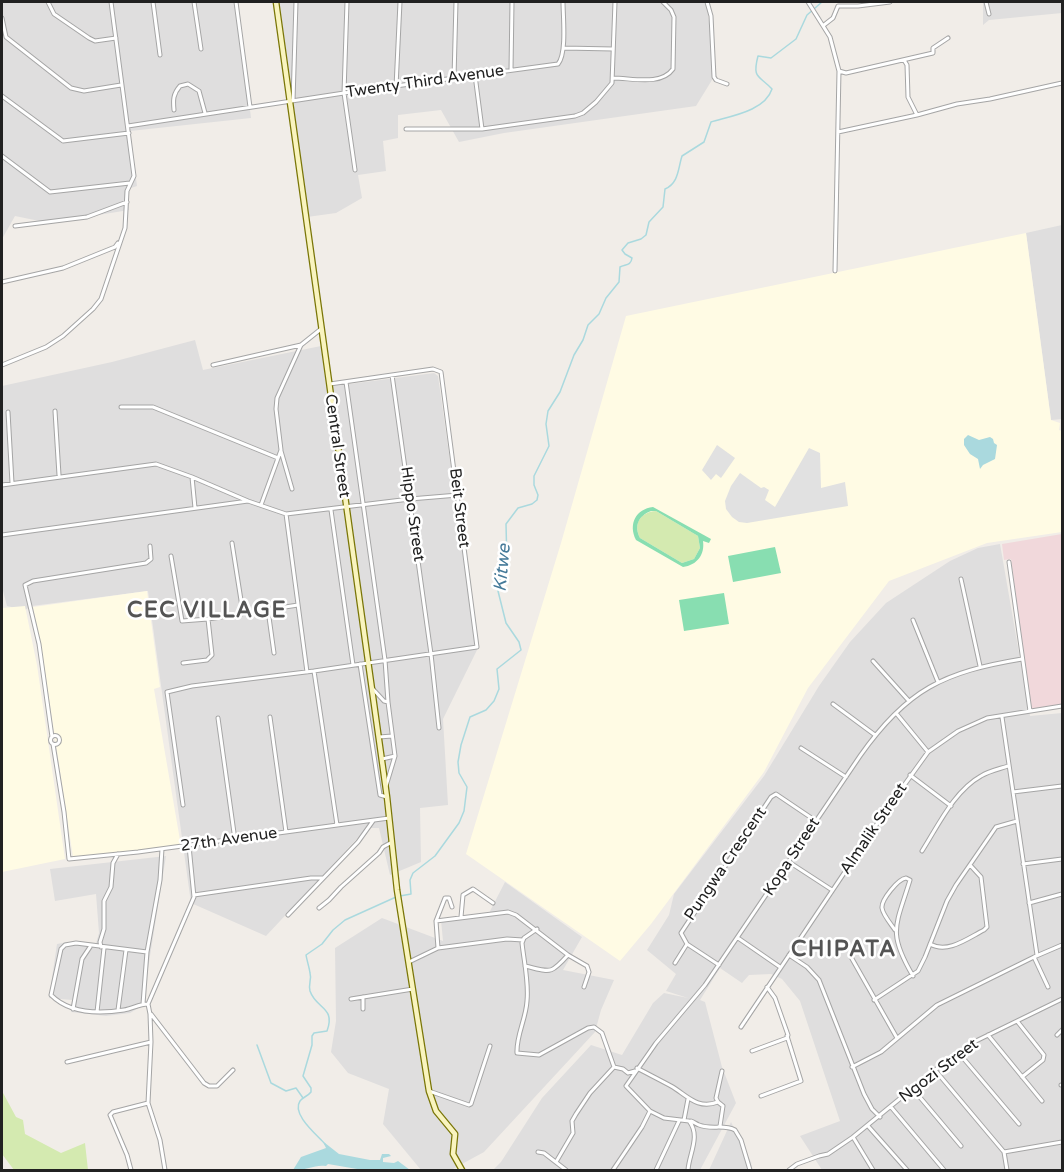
<!DOCTYPE html>
<style>
body{margin:0}
#map{position:relative;width:1064px;height:1172px;overflow:hidden;background:#f1ede8;font-family:"Varela Round",sans-serif}
canvas{display:block}
.frame{position:absolute;inset:0;border:3px solid #212121;pointer-events:none}
</style>
<div id="map">
<canvas width="1064" height="1172"></canvas>
<div class="frame"></div>
</div>
<script>
const context = document.querySelector('canvas').getContext('2d');
context.lineJoin = 'round';
function paint(path, color) { context.fillStyle = color; context.fill(path, 'evenodd'); }
function strokePath(path, color, width, dash) { context.strokeStyle = color; context.lineWidth = width; context.lineCap = dash ? 'butt' : 'round'; context.setLineDash(dash || []); context.stroke(path); }
function label(font, color, halo, rows, align = 'center') {
  context.font = font + ' "Varela Round",sans-serif'; context.lineWidth = 5; context.setLineDash([]); context.textBaseline = 'middle'; context.strokeStyle = halo; context.fillStyle = color; for (const [text, x, y, turn = 0] of rows) {
    context.save(); context.translate(x, y); context.rotate((+turn || 0) * Math.PI / 180); context.textAlign = isNaN(turn) ? turn : align; if (halo) context.strokeText(text, 0, 0); context.fillText(text, 0, 0); context.restore();
  }
}
paint(new Path2D(`
 M2 2H237L251 118 130 131 137 186 128 189 129 210 49 223 15 216 2 239Z
 M279 2H703L707 5 711 39 712 80 696 106 504 133 459 142 441 110 398 115V138L383 141 386 171 358 175 362 198 336 213 307 217 291 83Z
 M983 2H1062V13L989 20 983 25Z
 M1062 225V419L1051 420 1026 233Z
 M195 340 203 370 321 346 326 387 434 373 438 376 477 650 443 719 448 805 420 808 421 862 390 875 379 828H367L266 936 191 903 148 591 32 606 25 610 7 606 2 587V386L112 362Z
 M1000 544 1030 716 1062 713V1170H822L800 1136 840 1121 800 1001 782 979 771 974 749 975 742 983 720 968 700 1000 705 1002 722 1067 736 1103 700 1170H493L501 1162 542 1098 591 1045 622 1055 653 1003 664 993 688 998 666 991 676 974 647 950 669 915 674 894 764 776 819 686 850 642 886 603 950 561 978 548Z
 M166 856 142 1006 130 1013 106 1016 71 1012 72 1000 49 998 57 944 68 942 95 947 99 933 96 894 55 901 50 869Z
 M505 882 582 937 563 970 614 980 601 1010 595 1032 484 1152 451 1170H421L383 1124 389 1089 348 1073 331 1052 336 1021 335 948 382 918 443 941 441 920 488 915Z
 M731 1122 751 1162 752 1170H709Z`), '#dfdede');
paint(new Path2D(`
 M1062 534V706L1031 711 1011 559 1004 560 1002 544Z`), '#f1d8db');
paint(new Path2D(`
 M1026 233 1051 420 1060 423 1059 430 1062 431V532L987 543 889 581 808 688 764 772 651 924 620 961 466 854 561 543 626 316Z
 M147 591 160 687 154 689 181 846 73 857 41 645 33 607Z
 M25 606 37 665 65 859 2 872V608Z`), '#fffbe4');
paint(new Path2D(`
 M656 511 698 536 700 548 694 559 682 563 640 538C633 524 640 512 656 511Z
 M2 1091 16 1117 23 1120 25 1134 61 1153 85 1143 88 1170H14L2 1154Z`), '#d4eab0');
paint(new Path2D(`
 M653 507 711 539 709 543 703 541C705 555 697 565 683 567L636 540C628 524 636 509 653 507ZM651 511H656L698 536 700 548 694 559 682 563 640 538C634 526 638 516 651 511Z
 M775 547 781 573 733 582 728 556Z
 M724 593 729 624 684 631 679 600Z`), '#88deb1');
paint(new Path2D(`
 M717 445 735 458 721 478 716 474 711 480 702 470Z
 M809 448 820 453 821 488 845 482 848 506 747 523 739 522 732 517 726 509 725 501 731 486 740 473 761 488 764 487 769 490 765 500 775 507Z`), '#e1e1e1');
paint(new Path2D(`
 M968 435 979 440 990 437 993 439 994 443 997 445 995 459 983 465 980 469 978 459 970 454 964 445V439Z
 M325 1143 339 1154 370 1160H380L382 1154H389L391 1156 383 1158V1162L394 1163 398 1161 410 1170H363L328 1164 326 1166C315 1164 305 1171 293 1170L301 1157 326 1148 324 1144Z`), '#aad9de');
strokePath(new Path2D(`
 M400 896 411 894 410 880 413 873 435 856 459 823 464 811 467 787 459 773 458 762 461 745 470 717 486 710 494 701 499 689 497 669 521 650 519 642 506 623 498 591 499 582 507 564 506 524 518 508 532 504 537 500 538 495 534 485V476L549 446 546 424 548 411 560 392 574 355 583 340 588 325 599 314 606 298 619 282 620 267C625 264 631 266 632 258L625 254 622 250 628 243 641 239 646 235 649 222 663 207 665 189C679 183 678 168 682 156L704 142 711 122C731 116 765 111 772 89 759 75 752 79 758 56L771 58 796 39 807 15 822 2
 M257 1045 271 1083 286 1091 296 1088 303 1098
 M325 1144C317 1135 291 1114 300 1101 303 1097 308 1096 311 1092V1088L303 1076 312 1045V1036L314 1033 327 1031C336 1007 316 1009 310 991 308 984 312 979 310 973 309 966 307 961 306 955L322 944 333 930 345 920 396 897`), '#aad9de', 1.5);
const street = new Path2D(`
 M48 2 54 14 89 38 95 41 116 38
 M153 2 160 55
 M194 2 201 49
 M236 2 250 107
 M347 2 344 93 355 170
 M707 2 711 16 714 77 716 80 727 84
 M808 2 830 37 839 71 835 271
 M986 2 989 14
 M2 18 6 37 71 88 84 91 121 85
 M824 25 833 18 838 6H858L890 2
 M564 48 613 49
 M904 60 907 65 908 97 917 115
 M511 70 512 2
 M839 71 846 73 933 53V48L948 38
 M475 75 482 129
 M454 78 456 2
 M613 78C632 78 661 86 673 69L674 17 671 10 663 2
 M396 87 400 2
 M2 96 63 141 129 133
 M293 101 296 2
 M174 110C173 100 173 94 180 86L188 84 199 91 205 113
 M128 126 344 93 558 64C567 54 563 16 563 2
 M406 129H482L575 116 583 113 596 102 612 83 615 2
 M838 132 917 115 957 104 990 99 1062 83
 M2 156 50 192 130 183
 M15 226 87 217 127 202
 M2 282 63 268 115 247 118 243
 M2 365 46 347 63 336 93 309 101 299 125 228 127 191 134 176 111 2
 M213 365 301 345 321 329
 M392 375 431 654 439 728
 M346 382 385 660 388 702 384 701 372 688
 M121 407H153L278 458
 M55 411 59 475
 M8 412 12 483
 M281 451 292 489
 M192 477 248 501
 M2 485 156 464 192 477 195 508
 M261 505 281 450 276 409 277 398 301 345
 M331 510 353 665
 M286 514 307 672
 M2 535 248 501 286 514 410 499 458 495
 M232 543 243 613
 M171 556 182 621 208 619 298 605
 M1009 562 1030 711
 M961 579 980 666
 M268 610 274 653
 M913 620 938 682
 M873 661 909 701
 M183 663 207 660 212 655 208 619
 M360 664 380 795 387 797
 M314 671 337 825
 M833 704 875 735
 M896 713 928 752
 M270 717 286 832
 M1002 717 1037 955
 M218 718 235 840
 M50.5 740a4.5 4.5 0 1 1 9 0a4.5 4.5 0 1 1-9 0Z
 M52 737 39 644 25 585 33 581 146 563 151 559 150 546
 M379 737 392 736
 M53 744 64 812 69 859 138 852 389 818
 M801 748 846 777
 M382 759 395 756
 M910 775 951 806
 M386 786 395 756 388 702
 M1013 792 1062 786
 M183 805 167 692 192 686 314 671 477 647 441 372 433 369 330 384
 M922 851C938 826 954 791 981 776 989 771 999 769 1008 766
 M789 862 832 890
 M1023 864 1062 859
 M194 895 311 878H323
 M1029 903 1062 894
 M319 908 329 900 341 887 379 853 383 847 392 842
 M288 915 358 842 373 821
 M461 917 463 895 473 889 493 903
 M436 921 445 898H449L452 907
 M537 929 524 938 522 943C524 962 529 982 527 1001 526 1019 516 1036 517 1053L539 1055 588 1028 594 1027 602 1033 614 1067
 M895 930C891 924 883 915 882 908 881 900 898 879 906 878L910 880C896 926 887 932 913 976
 M738 938 780 967
 M930 944C948 954 968 938 984 930L987 927 981 877 970 865
 M101 947 100 942 104 929V901L111 887 113 863 118 854
 M438 948 507 939 523 940
 M147 952 76 943 65 945 61 949 51 995C70 1014 99 1014 124 1010 132 1009 139 1004 148 1004
 M789 955 807 967 819 980 864 1094 872 1109 880 1117
 M851 957 897 1038
 M1034 957 1048 987
 M409 962 438 948 436 921 508 912 516 915 568 955 587 966 589 972 584 987
 M675 963 687 944
 M719 965 687 944 681 933 771 797 776 794 816 821
 M525 966C551 972 550 975 568 955
 M363 997V1009
 M351 999 413 989
 M874 1000 918 971 925 957 947 901 956 885 996 827 1017 821
 M143 1004 147 952 160 880 162 849
 M73 1009 82 959 90 947
 M118 1010 126 950
 M97 1012 104 948
 M151 1014 204 1083 209 1086H217L233 1070
 M1017 1021 1044 1055 1043 1060 1022 1077
 M741 1027 887 809 928 752 958 731 987 718 1062 706
 M988 1035 1042 1101
 M1057 1035 1062 1030
 M752 1051 787 1038 788 1035 775 998 767 987
 M958 1052 1019 1124
 M67 1062 151 1042
 M614 1067 623 1069 628 1073 635 1071
 M852 1067 881 1052 937 1005 1034 957 1062 945
 M637 1068C648 1074 660 1080 671 1086 687 1095 697 1110 718 1102L716 1098 722 1071
 M935 1070 1004 1152 1007 1170
 M1061 1085H1062
 M913 1089 961 1146
 M429 1091 469 1105 471 1104 490 1046
 M761 1096 801 1081 787 1036
 M718 1102 723 1106 720 1126
 M891 1107 944 1170
 M684 1120 688 1099
 M691 1121C694 1122 696 1124 699 1125 711 1130 724 1124 735 1130L741 1140 750 1170
 M868 1126 907 1170
 M853 1137 873 1170
 M538 1152 544 1153 566 1170
 M1004 1152 1062 1142
 M556 1162 573 1133 572 1121 576 1114 590 1093 614 1067
 M131 1170 127 1155 110 1115 113 1112 148 1103
 M165 1170 160 1140 148 1103 151 1042 150 1014 148 1004 194 897 189 846
 M613 1170 642 1127 650 1111
 M656 1170 679 1121
 M688 1170C689 1154 701 1136 689 1121L664 1118 650 1111 626 1086 656 1043 705 985 860 756C907 689 944 672 1022 659
 M789 1170 797 1164 819 1156 828 1154 853 1137 935 1070 976 1041 1062 999`);
const secondary = new Path2D(`
 M276 2 387 797 397 890 429 1091 436 1111 455 1134 453 1154 462 1170`);
strokePath(street, '#a5a5a5', 5);
strokePath(secondary, '#7a7607', 7);
strokePath(street, '#fff', 3);
strokePath(secondary, '#f9f4bf', 4.5);
label('16px', '#212121', '#fff', [
 ["Twenty Third Avenue",425,82,-8],
 ["Central Street",337,446,82],
 ["Beit Street",459,508,83],
 ["Hippo Street",412,514,82],
 ["Almalik Street",874,829,-56],
 ["27th Avenue",229,840,-8],
 ["Kopa Street",792,857,-57],
 ["Pungwa Crescent",726,864,-56],
 ["Ngozi Street",939,1071,-37]
]);
label('italic 18px', '#457a99', '#fff', [
 ["Kitwe",503,568,-85]
]);
context.letterSpacing = '1.5px';
label('bold 22px', '#545454', '#fff', [
 ["CEC VILLAGE",207,611],
 ["CHIPATA",844,950]
]);
context.letterSpacing = '0px';
</script>
